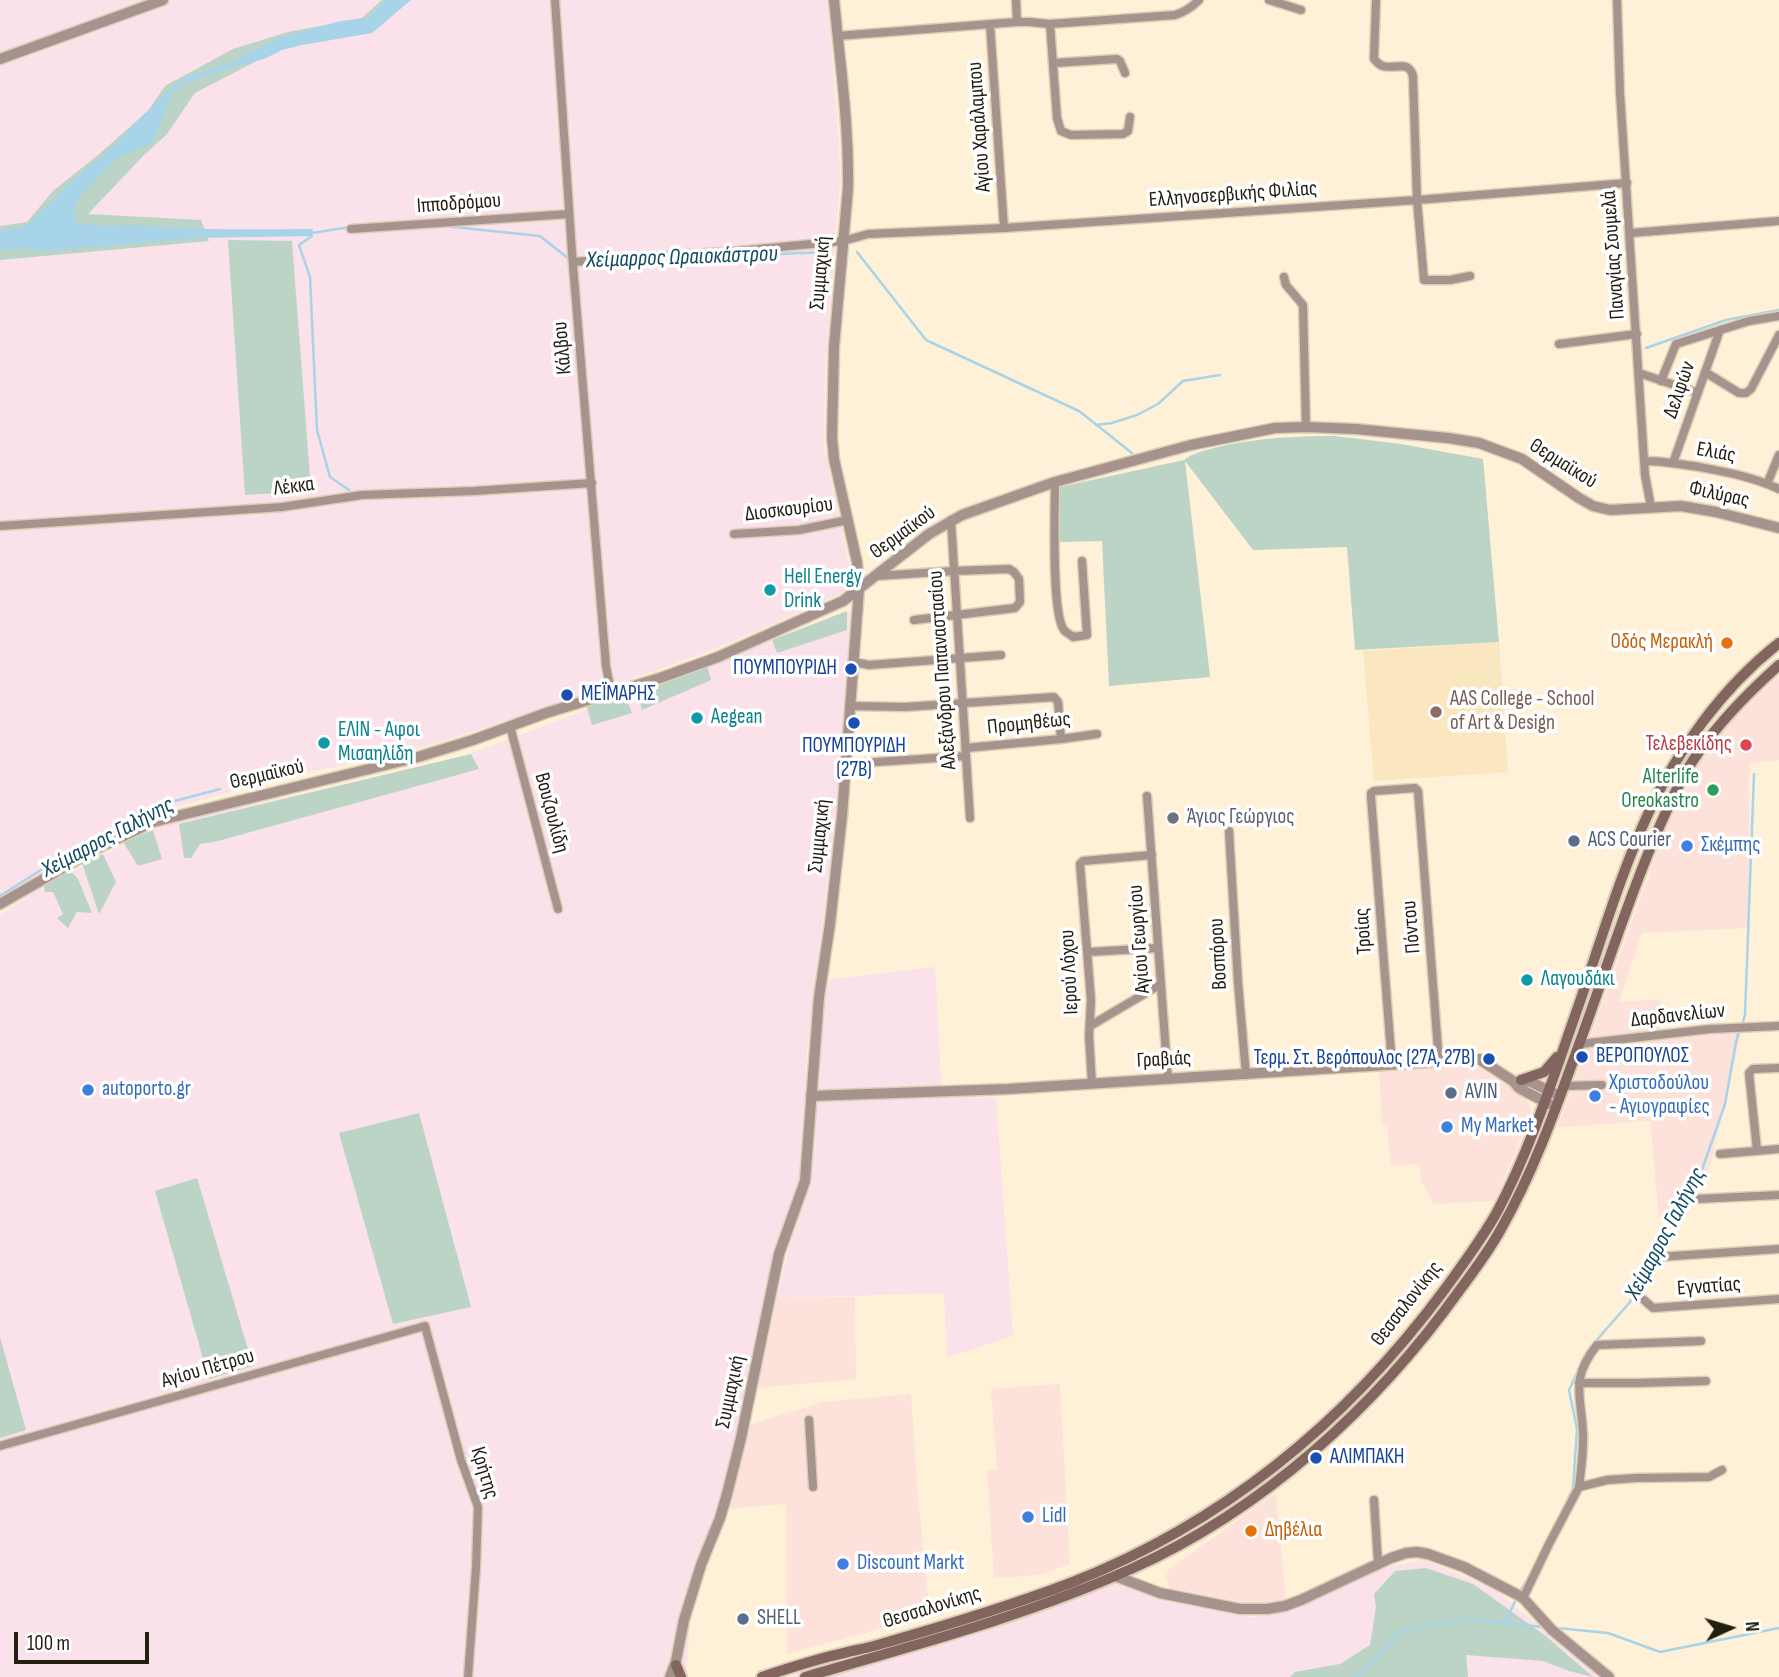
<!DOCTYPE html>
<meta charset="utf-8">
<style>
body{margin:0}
#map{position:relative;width:1779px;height:1677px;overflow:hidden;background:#fef1d7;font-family:"Sofia Sans Condensed",sans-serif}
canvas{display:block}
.north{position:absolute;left:1695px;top:1593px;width:70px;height:70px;-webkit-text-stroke:5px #fff;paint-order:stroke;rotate:86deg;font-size:19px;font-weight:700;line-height:28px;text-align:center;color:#231e12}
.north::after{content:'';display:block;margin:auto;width:24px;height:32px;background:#231e12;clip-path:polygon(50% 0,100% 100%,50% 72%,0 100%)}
.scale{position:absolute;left:14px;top:1632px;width:135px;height:32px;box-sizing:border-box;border:4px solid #231e12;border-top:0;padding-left:9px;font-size:21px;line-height:24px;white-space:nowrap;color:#231e12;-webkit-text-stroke:5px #fff;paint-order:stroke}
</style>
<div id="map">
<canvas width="1779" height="1677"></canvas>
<div class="north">N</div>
<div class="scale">100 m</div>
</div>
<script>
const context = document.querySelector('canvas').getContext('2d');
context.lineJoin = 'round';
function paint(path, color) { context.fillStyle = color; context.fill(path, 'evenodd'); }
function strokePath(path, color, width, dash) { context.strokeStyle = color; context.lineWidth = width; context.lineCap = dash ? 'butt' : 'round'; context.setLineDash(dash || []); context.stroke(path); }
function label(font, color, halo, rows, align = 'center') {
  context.font = font + ' "Sofia Sans Condensed",sans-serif'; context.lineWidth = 7; context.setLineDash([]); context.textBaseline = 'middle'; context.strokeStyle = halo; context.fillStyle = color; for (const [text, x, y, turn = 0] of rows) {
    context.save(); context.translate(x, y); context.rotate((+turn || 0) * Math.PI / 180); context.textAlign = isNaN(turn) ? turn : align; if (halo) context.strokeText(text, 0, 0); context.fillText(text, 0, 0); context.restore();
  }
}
paint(new Path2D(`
 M1779 676V760L1749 763 1750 928 1642 933 1619 1002 1660 999V1031L1743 1026 1712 1159 1697 1199 1659 1218 1650 1121 1558 1127 1665 830 1699 763 1733 720Z
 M1472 1064 1522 1094 1530 1105 1531 1112 1495 1201 1434 1204 1421 1181 1419 1164 1391 1166 1387 1126 1382 1125 1379 1071Z
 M855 1297 856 1379 757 1388 777 1298Z
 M1060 1384 1070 1564 1040 1575 994 1578 987 1470 997 1469 991 1389Z
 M911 1394 918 1495 930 1615 787 1654 786 1504 727 1509 748 1425 823 1402Z
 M1276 1493 1286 1601 1272 1606 1255 1608 1175 1593 1170 1589 1166 1577 1169 1569Z`), '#fce2db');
paint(new Path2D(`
 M0 0H828L839 144 840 181 825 373 824 446 849 563 851 587 844 592 725 645 663 668 484 728 403 753 295 775 149 814 118 830 0 899Z
 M854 610 833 839 807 1051 802 1176 767 1294 724 1493 690 1621 686 1677H0V915L36 891 162 824 445 763Z
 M935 967 942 1097 996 1098 1013 1336 947 1357 944 1293 777 1298 792 1237 810 1180 826 980Z
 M1424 1560 1494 1589 1602 1677H789L838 1661 951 1630 1106 1575 1250 1618 1301 1606 1380 1568Z`), '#fae1ea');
paint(new Path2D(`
 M1499 642 1508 772 1374 781 1363 651Z`), '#fae6bf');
paint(new Path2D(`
 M382 0H406L364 34 287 45 195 93 167 134 143 156 88 214 201 220 209 241 0 260V226L27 222 53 191 98 155 148 111 165 86 233 49 288 32 362 18Z
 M228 240 292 241 311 491 245 495Z
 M1335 436 1401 444 1483 459 1499 642 1355 650 1347 547 1253 550 1185 461 1210 677 1109 686 1102 541 1059 542 1060 487 1184 460C1193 453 1203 451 1214 448 1254 438 1294 436 1335 436Z
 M847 611V630L777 653 772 640Z
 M706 662 711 680 642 710 636 687Z
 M623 690 632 713 592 725 586 704Z
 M471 754 479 769 218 841 200 844 191 858H184L179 824Z
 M153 830 162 859 138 866 123 842Z
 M103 854 116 882 99 914 82 863Z
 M68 868 78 879 92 913 77 912 68 928 57 918 63 914 53 892H45L44 886Z
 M419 1113 471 1307 393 1324 339 1133Z
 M197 1178 253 1366 209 1379 155 1191Z
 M0 1337 26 1430 0 1438Z
 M1426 1568 1473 1584 1547 1637 1593 1677 1569 1671 1543 1661 1466 1655 1468 1677H1290L1295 1672 1340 1664 1370 1645 1376 1607 1374 1594 1395 1571Z`), '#bbd4c6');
paint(new Path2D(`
 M386 0H411L372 33 302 45 282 50 264 59 203 76 184 84 172 93 154 140 143 147 114 160 79 198 73 213 75 222C96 228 114 225 135 225 147 225 160 227 172 228 219 230 266 229 313 229L312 236 194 238 47 251 21 248 0 251V230L23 227 40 213 72 181 120 141 138 120 178 82 188 77 235 61 242 56 282 37 341 21 368 18Z`), '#a7d4e9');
strokePath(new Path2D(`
 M444 226 540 236 569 259
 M312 233 350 227
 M311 236H312L299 245 310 277 317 430 330 477 349 490
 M857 252 926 340 1079 411 1132 453
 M609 264C682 260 755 254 829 252
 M1646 348 1726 320 1779 310
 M1096 425 1112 423 1137 415 1158 404 1183 381 1220 375
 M0 896 58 859 131 820 171 802 220 789
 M1742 1025 1745 1015 1754 774
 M1586 1355 1588 1350 1630 1302 1661 1242 1697 1184 1725 1104 1736 1042 1739 1031
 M1560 1516 1573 1488 1577 1429 1569 1390 1578 1371
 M1519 1593 1530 1575
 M1505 1623 1516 1599
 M1557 1628 1608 1633 1660 1652 1779 1628
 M1356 1677 1360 1675 1401 1631 1466 1619 1543 1627`), '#a7d4e9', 2.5);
const minor = new Path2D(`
 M555 0 572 253 606 666 611 692
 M1016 0 1017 22
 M1269 0 1301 10
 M1376 0 1374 59C1376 61 1379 65 1383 66 1395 70 1408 59 1413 76L1417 200 1424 280H1450L1470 276
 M1617 0 1620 93 1645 475 1651 507
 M990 24 1004 228
 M1050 24 1057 118 1061 131 1071 135 1123 134 1128 131 1130 117
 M837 36 1017 22H1029L1050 24 1175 15C1185 12 1191 8 1199 0
 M1054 63 1117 59 1120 61 1125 73
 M351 229 569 214
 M1631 233 1779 221
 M573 262 737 251 843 241 868 234 1004 228 1417 200 1627 183
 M1284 277 1286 285 1303 305 1306 427
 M1559 344 1637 334
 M1705 372 1739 393H1746L1751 389 1779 335
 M1639 373 1698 393
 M1661 381 1676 344 1749 321 1779 316
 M1645 461C1662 461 1678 464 1694 466 1725 472 1751 476 1779 489
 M1673 463 1720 330
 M1055 482C1055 508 1051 613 1064 630 1066 633 1070 634 1073 637L1087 635 1082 561
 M1767 484 1779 455
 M951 520 970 818
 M0 526 282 507 362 495 474 491 592 483
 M734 534 799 530 848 520
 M876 576 954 571 1009 569 1014 572 1019 579 1020 602 1015 608 914 620
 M854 662 869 665 1001 655
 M850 706 905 707 1054 697 1058 702 1061 739
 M510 726 558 909
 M966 748 1061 739 1097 734
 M846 764 966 756
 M1147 796 1168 1080
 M1229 831 1238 982 1246 1075
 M1088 952 1158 948
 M1090 1026 1161 984
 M1580 1044 1710 1029 1779 1026
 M1392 1065 1371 797V793L1374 791 1415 788 1418 791 1439 1062
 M1092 1084 1089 1036 1091 1000 1080 864 1083 861 1152 855
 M1564 1086 1602 1085
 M1757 1150 1749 1073 1753 1069 1779 1068
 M1720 1154 1779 1149
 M1697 1199 1779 1195
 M1658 1257 1779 1249
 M1644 1300 1653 1308 1779 1299
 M1579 1383H1638L1706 1381
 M809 1420 813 1487
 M0 1446 425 1326 461 1460 478 1507 476 1568 468 1677
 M1579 1487C1581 1469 1584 1451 1583 1433 1581 1394 1570 1379 1597 1345L1701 1341
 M1374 1500 1378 1563
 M1523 1598 1549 1544 1579 1487 1607 1480 1636 1478 1709 1477 1722 1470`);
const tertiary = new Path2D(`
 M0 59 163 0
 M0 904 96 849 153 822 418 757 473 740 546 713 660 678 718 657 843 601 929 534 962 515 1055 482 1191 445 1275 428 1306 427 1356 429 1448 438 1479 443 1522 459 1579 498 1593 506 1610 510 1681 506 1716 512 1779 528
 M1521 1080 1531 1082 1556 1094
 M811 1096 1008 1089 1479 1059 1513 1081 1519 1088 1528 1093 1556 1107
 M1115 1576 1160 1593 1240 1609H1267L1285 1606 1301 1600 1391 1558 1406 1553 1417 1552 1428 1554 1464 1567 1518 1595 1523 1598 1552 1630 1609 1677
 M670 1677 676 1661 684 1620 701 1565 720 1518 727 1494 741 1438 779 1254 805 1181 819 997 830 924 842 816 859 589 857 562 834 459 832 437 834 347 848 188C849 125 840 62 834 0`);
const secondary = new Path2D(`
 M1521 1080 1544 1072 1557 1057
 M676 1665 681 1677
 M762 1677C789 1668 816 1659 844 1653 854 1650 864 1649 874 1646 941 1627 1008 1607 1073 1582 1225 1522 1348 1420 1445 1289 1463 1264 1482 1239 1497 1212 1531 1148 1553 1078 1577 1010 1600 945 1619 877 1648 814 1677 750 1723 687 1779 643
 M805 1677C915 1645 1026 1616 1131 1569 1263 1510 1376 1407 1459 1291 1474 1271 1489 1251 1501 1229 1533 1173 1555 1111 1577 1050 1604 977 1626 904 1657 832 1669 805 1681 777 1698 753 1721 720 1750 691 1779 665`);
strokePath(minor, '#dbcfb7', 11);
strokePath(tertiary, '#dbcfb7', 13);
strokePath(secondary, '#dbcfb7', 14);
strokePath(minor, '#a6938d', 8);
strokePath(tertiary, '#a6938d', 10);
strokePath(secondary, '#81655e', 10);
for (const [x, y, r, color] of [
 [770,590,7,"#0f9aa8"],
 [1727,643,7,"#e8710a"],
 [851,669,7,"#1a4fb4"],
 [567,695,7,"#1a4fb4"],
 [1436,712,7,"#8d6e63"],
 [697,718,7,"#0f9aa8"],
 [854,723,7,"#1a4fb4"],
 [324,743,7,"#0f9aa8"],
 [1746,745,7,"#e0444e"],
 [1713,790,7,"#2e9e5b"],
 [1173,818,7,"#6b7280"],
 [1574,841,7,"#5c6f8a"],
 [1687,846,7,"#3f7fe0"],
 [1527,980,7,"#0f9aa8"],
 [1582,1057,7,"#1a4fb4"],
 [1489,1059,7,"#1a4fb4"],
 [88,1090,7,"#3f7fe0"],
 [1451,1093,7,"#5c6f8a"],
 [1595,1096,7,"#3f7fe0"],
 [1447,1127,7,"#3f7fe0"],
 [1316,1458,7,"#1a4fb4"],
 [1028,1517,7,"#3f7fe0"],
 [1251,1531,7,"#e8710a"],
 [843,1564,7,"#3f7fe0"],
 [743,1619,7,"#5c6f8a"]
]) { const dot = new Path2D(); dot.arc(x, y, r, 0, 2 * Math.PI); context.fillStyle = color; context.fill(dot); strokePath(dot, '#fff', 2.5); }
label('21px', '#231e12', '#fff', [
 ["Αγίου Χαράλαμπου",980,127,-94],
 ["Ελληνοσερβικής Φιλίας",1233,195,-4],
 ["Ιπποδρόμου",459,204,-4],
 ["Παναγίας Σουμελά",1614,255,-94],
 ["Συμμαχική",821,273,-85],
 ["Κάλβου",563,348,-95],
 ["Δελφών",1680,390,-71],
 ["Ελιάς",1716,453,10],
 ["Θερμαϊκού",1563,464,32],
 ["Λέκκα",294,487,-7],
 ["Φιλύρας",1719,495,12],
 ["Διοσκουρίου",789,510,-7],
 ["Θερμαϊκού",903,533,-36],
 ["Αλεξάνδρου Παπαναστασίου",943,670,-94],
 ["Προμηθέως",1029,724,-6],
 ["Θερμαϊκού",267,775,-13],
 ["Βουζουλίδη",551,813,75],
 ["Συμμαχική",820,836,-84],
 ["Πόντου",1412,927,-95],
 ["Τροίας",1364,931,-94],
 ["Αγίου Γεωργίου",1140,939,-94],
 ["Βοσπόρου",1219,954,-93],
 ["Ιερού Λόχου",1070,972,-93],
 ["Δαρδανελίων",1678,1016,-6],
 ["Γραβιάς",1164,1060,-3],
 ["Εγνατίας",1709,1287,-4],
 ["Θεσσαλονίκης",1407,1304,-52],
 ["Αγίου Πέτρου",208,1369,-16],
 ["Συμμαχική",731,1392,-78],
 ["Κρήτης",484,1473,73],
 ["Θεσσαλονίκης",932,1608,-17]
]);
label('21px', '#0d838f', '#fff', [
 ["Hell Energy",784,578],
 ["Drink",784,602],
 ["Aegean",711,718],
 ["ΕΛΙΝ - Αφοι",338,731],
 ["Μισαηλίδη",338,755],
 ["Λαγουδάκι",1541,980]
], 'left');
label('21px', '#c56008', '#fff', [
 ["Οδός Μερακλή",1713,643],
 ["Δηβέλια",1265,1531,"left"]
], 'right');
label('21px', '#164399', '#fff', [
 ["ΠΟΥΜΠΟΥΡΙΔΗ",837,669,"right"],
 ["ΜΕΪΜΑΡΗΣ",581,695],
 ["ΠΟΥΜΠΟΥΡΙΔΗ",854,747,"center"],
 ["(27Β)",854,771,"center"],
 ["ΒΕΡΟΠΟΥΛΟΣ",1596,1057],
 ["Τερμ. Στ. Βερόπουλος (27Α, 27Β)",1475,1059,"right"],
 ["ΑΛΙΜΠΑΚΗ",1330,1458]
], 'left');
label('21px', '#785e54', '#fff', [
 ["AAS College - School",1450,700],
 ["of Art & Design",1450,724]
], 'left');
label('21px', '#be3a42', '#fff', [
 ["Τελεβεκίδης",1732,745]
], 'right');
label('21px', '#27864d', '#fff', [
 ["Alterlife",1699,778],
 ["Oreokastro",1699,802]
], 'right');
label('21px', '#5b616d', '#fff', [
 ["Άγιος Γεώργιος",1187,818]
], 'left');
label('21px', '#4e5e75', '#fff', [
 ["ACS Courier",1588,841],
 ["AVIN",1465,1093],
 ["SHELL",757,1619]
], 'left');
label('21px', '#366cbe', '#fff', [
 ["Σκέμπης",1701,846],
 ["Χριστοδούλου",1609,1084],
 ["- Αγιογραφίες",1609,1108],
 ["autoporto.gr",102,1090],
 ["My Market",1461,1127],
 ["Lidl",1042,1517],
 ["Discount Markt",857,1564]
], 'left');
label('italic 23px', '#114b62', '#fff', [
 ["Χείμαρρος Ωραιοκάστρου",682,258,-2],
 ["Χείμαρρος Γαλήνης",108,838,-28],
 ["Χείμαρρος Γαλήνης",1666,1234,-62]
]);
</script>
